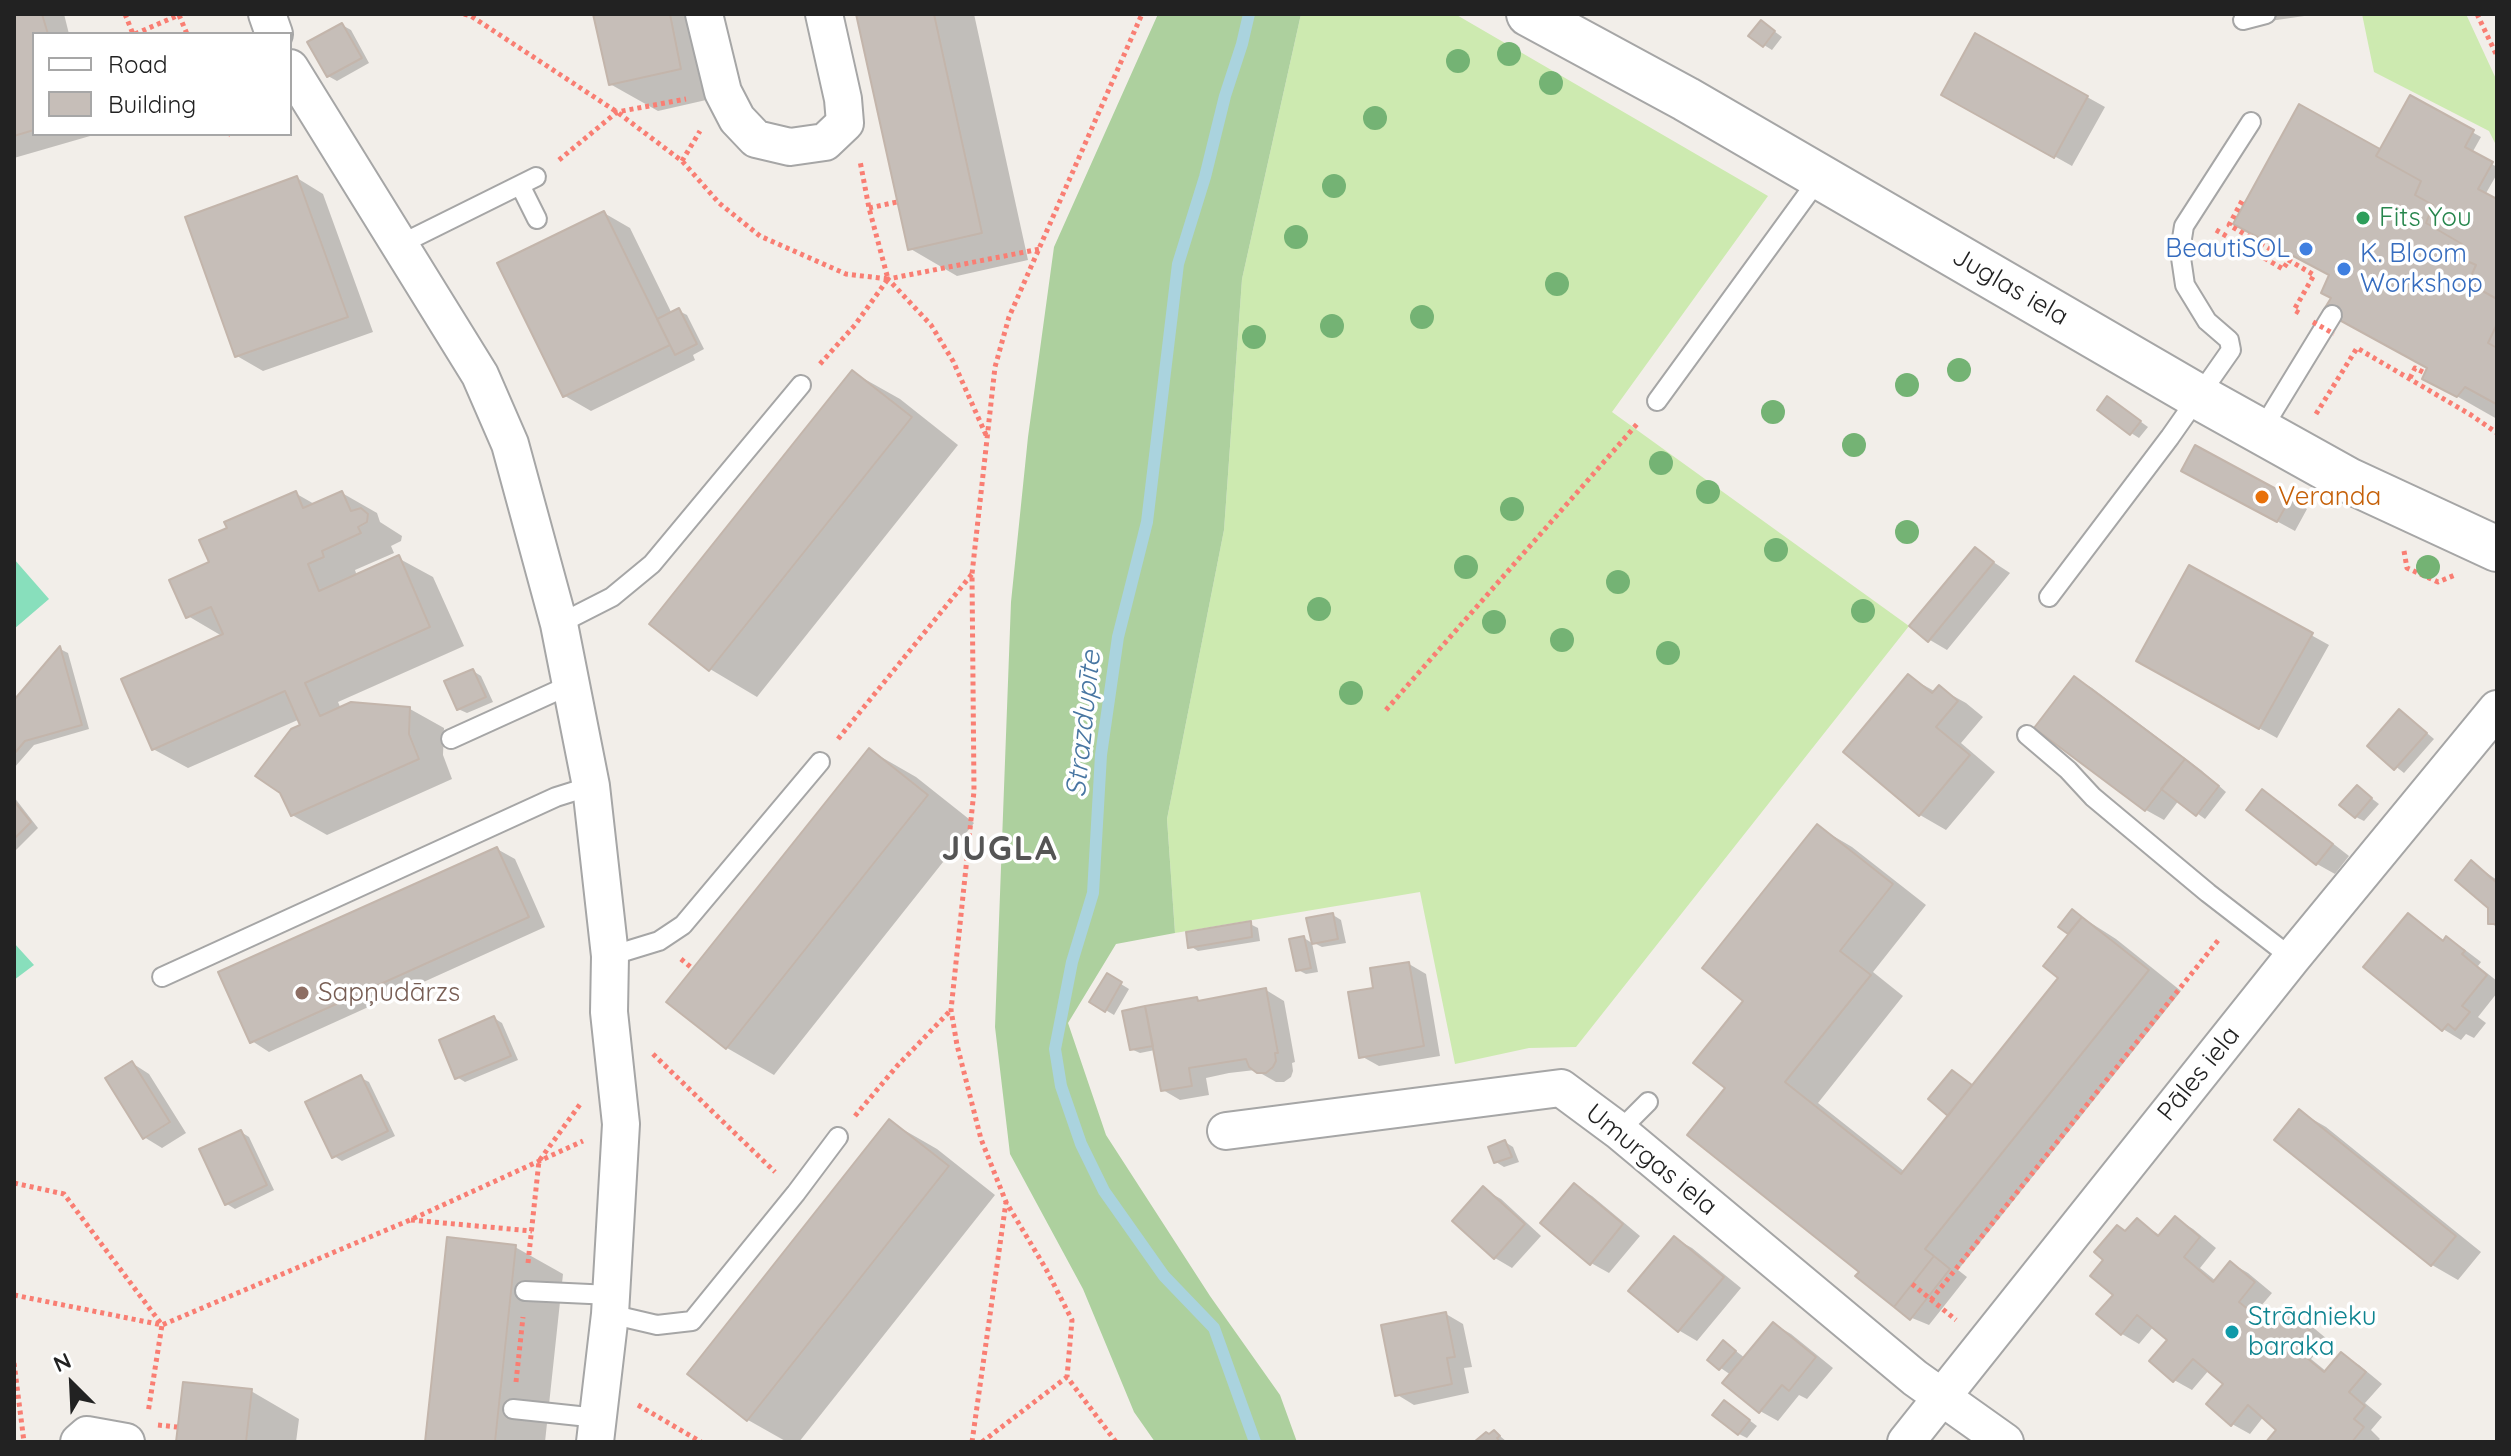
<!DOCTYPE html>
<meta charset="utf-8">
<style>
body{margin:0}
#map{position:relative;width:2511px;height:1456px;overflow:hidden;background:#f2eee9;font-family:Quicksand,sans-serif}
canvas{display:block}
.frame{position:absolute;inset:0;border:16px solid #222;pointer-events:none}
.legend{position:absolute;left:32px;top:32px;width:260px;height:104px;box-sizing:border-box;background:#fff;border:2px solid #a7a7a7;margin:0;padding:10px 14px;list-style:none;font-size:24px;color:#222}
.legend li{display:flex;align-items:center;gap:16px;height:40px}
.legend b{width:40px;border:2px solid #a7a7a7}
.north{position:absolute;left:32px;top:1344px;width:80px;height:80px;-webkit-text-stroke:6px #fff;paint-order:stroke;rotate:336deg;font-size:22px;font-weight:700;line-height:32px;text-align:center;color:#222}
.north::after{content:'';display:block;margin:auto;width:28px;height:36px;background:#222;clip-path:polygon(50% 0,100% 100%,50% 72%,0 100%)}
</style>
<div id="map">
<canvas width="2511" height="1456"></canvas>
<div class="frame"></div>
<ul class="legend">
<li><b style="height:10px;background:#fff"></b>Road</li>
<li><b style="height:22px;background:#c6beb8"></b>Building</li>
</ul>
<div class="north">N</div>
</div>
<script>
const context = document.querySelector('canvas').getContext('2d');
context.lineJoin = 'round';
function paint(path, color) { context.fillStyle = color; context.fill(path, 'evenodd'); }
function strokePath(path, color, width, dash) { context.strokeStyle = color; context.lineWidth = width; context.lineCap = dash ? 'butt' : 'round'; context.setLineDash(dash || []); context.stroke(path); }
function label(font, color, halo, rows, align = 'center') {
  context.font = font + ' Quicksand,sans-serif'; context.lineWidth = 7; context.setLineDash([]); context.textBaseline = 'middle'; context.strokeStyle = halo; context.fillStyle = color; for (const [text, x, y, turn = 0] of rows) {
    context.save(); context.translate(x, y); context.rotate((+turn || 0) * Math.PI / 180); context.textAlign = isNaN(turn) ? turn : align; if (halo) context.strokeText(text, 0, 0); context.fillText(text, 0, 0); context.restore();
  }
}
paint(new Path2D(`
 M1301 14H1455L1768 196 1612 412 1909 626 1576 1047 1529 1048 1455 1064 1420 892 1175 933 1167 819 1224 530 1242 279Z
 M2362 14H2466L2497 81V147L2489 131 2374 72Z`), '#cdeab0');
paint(new Path2D(`
 M1158 14H1301L1242 279 1224 530 1167 819 1175 933 1116 944 1068 1023 1106 1135 1210 1296 1280 1395 1297 1442H1155L1134 1412 1083 1289 1010 1154 995 1027 1011 602 1028 437 1054 247Z`), '#add09e');
paint(new Path2D(`
 M14 559 49 599 14 629Z
 M14 943 34 965 14 980Z`), '#88dfbc');
paint(new Path2D(`
 M14 14H64L69 34H34V134H97L14 158Z
 M595 14H710L728 95 658 111 610 84Z
 M858 14H974L1028 260 957 276 909 248Z
 M2249 14H2318L2263 22Z
 M1762 22 1782 37 1772 50 1764 45Z
 M342 25 351 30 369 63 337 81 328 76Z
 M1976 35 2105 107 2072 166 1943 94Z
 M2411 98 2481 137 2472 153 2497 167V174L2485 195 2497 202V419L2425 378 2429 368 2333 298 2331 276 2236 223 2381 152Z
 M297 178 323 194 373 332 263 371 237 356Z
 M604 213 630 228 672 314 679 311 687 315 704 349 693 355 695 360 591 411 565 396Z
 M852 372 900 399 958 445 757 697 710 669Z
 M2115 403 2148 427 2139 438 2131 433Z
 M2196 447 2307 509 2295 531 2201 480Z
 M295 493 316 505 342 493 377 513 380 522 402 536 401 541 391 546 394 553 355 570 357 576 398 558 433 577 464 646 338 702 341 709H410L444 728 443 755 452 779 327 835 292 815 303 726 300 719 188 768 153 749 222 636 188 616 212 563Z
 M1975 550 2010 573 1947 650 1930 640Z
 M2190 568 2329 645 2277 738 2138 661Z
 M60 649 68 653 89 729 34 745 14 768V703Z
 M473 671 481 676 493 702 467 713 458 709Z
 M1909 677 1936 692 1939 688 1966 703 1983 717 1961 743 1995 772 1946 830 1920 815 1845 752Z
 M2075 678 2092 688 2201 770 2226 792 2205 819 2179 800 2164 820 2146 810 2037 727Z
 M2408 717 2434 739 2404 773 2370 746Z
 M869 750 916 777 974 823 774 1075 727 1048Z
 M2357 787 2379 804 2364 821 2356 817Z
 M2263 792 2280 802 2349 856 2335 874 2317 864 2249 809Z
 M14 797 38 828 16 850 14 849Z
 M1818 827 1852 847 1926 905 1873 972 1903 996 1818 1103 1905 1172 1951 1115 1960 1077 1973 1087 2061 978 2071 934 2061 927 2080 916 2116 939 2181 991 1958 1270 1967 1277 1929 1325 1912 1318 1858 1276 1862 1271 1727 1088 1746 1000Z
 M497 849 515 859 545 927 269 1052 252 1041Z
 M2472 863 2497 880V927L2490 923V907Z
 M1333 915 1341 920 1346 943 1322 947 1314 943Z
 M2408 915 2445 941 2447 939 2464 949 2481 962 2478 966 2497 981V993L2478 1017 2486 1023 2474 1038 2466 1034 2461 1040 2443 1029Z
 M1250 924 1258 928 1260 941 1198 951 1190 946Z
 M1304 938 1312 943 1318 972 1306 974 1298 970Z
 M1409 964 1426 974 1440 1056 1379 1066 1361 1056Z
 M1108 976 1129 989 1114 1015 1092 1002Z
 M1266 990 1284 1001 1295 1062 1292 1063 1293 1071 1291 1077 1284 1082H1276L1255 1070 1229 1073 1206 1078 1209 1095 1180 1100 1163 1090 1155 1050 1140 1053 1131 1049 1197 999 1201 1002Z
 M494 1018 502 1023 518 1060 465 1082 457 1077Z
 M132 1063 149 1074 186 1133 162 1148 144 1137Z
 M361 1078 369 1082 395 1136 342 1161 334 1156Z
 M2300 1112 2326 1127 2481 1252 2458 1280 2432 1265 2277 1140Z
 M890 1122 937 1149 995 1195 799 1442H787L748 1420 690 1374Z
 M241 1132 249 1137 274 1190 235 1209 227 1204Z
 M1505 1142 1513 1147 1519 1162 1504 1167 1496 1162Z
 M1575 1186 1592 1196 1640 1236 1609 1273 1591 1263Z
 M1483 1189 1501 1199 1541 1236 1512 1268 1495 1258Z
 M2175 1218 2193 1229 2216 1248 2200 1268 2216 1281 2231 1263 2248 1273 2272 1293 2255 1313 2271 1326 2286 1309 2303 1319 2327 1339 2311 1359 2327 1372 2341 1355 2359 1365 2382 1384 2365 1403 2382 1417 2371 1430 2380 1439 2377 1442H2269L2279 1429 2264 1416 2250 1434 2232 1424 2225 1384 2209 1370 2192 1390 2174 1380 2152 1361 2170 1340 2154 1326 2139 1344 2122 1334 2115 1295 2127 1233 2138 1221 2161 1236Z
 M1674 1238 1692 1248 1741 1288 1697 1341 1680 1331 1631 1291Z
 M515 1247 563 1274 545 1442H427Z
 M1446 1314 1463 1324 1472 1367 1464 1368 1469 1393 1414 1405 1396 1394Z
 M1774 1324 1791 1334 1833 1368 1807 1399 1799 1395 1778 1421 1760 1411 1731 1375 1709 1360 1732 1348 1745 1358Z
 M251 1391 299 1419 296 1442H178Z
 M1732 1407 1757 1426 1747 1438 1739 1434Z
 M1495 1432 1506 1441 1477 1442 1490 1436Z`), '#0003');
strokePath(new Path2D(`
 M1249 14 1242 44 1225 96 1205 177 1178 264 1147 522 1118 637 1101 755 1093 893 1072 962 1055 1049 1061 1086 1081 1144 1104 1191 1164 1276 1214 1328 1255 1442`), '#aad3de', 12);
const building = new Path2D(`
 M14 14H42L48 34H34V130L14 136Z
 M593 14H670L681 69 609 85Z
 M856 14H934L982 233 908 250Z
 M1761 20 1775 31 1763 47 1748 36Z
 M342 23 362 58 327 77 307 42Z
 M1975 33 2088 96 2054 158 1941 95Z
 M2410 95 2474 130 2465 147 2493 162 2478 189 2497 199V299L2468 283 2476 265 2458 257 2462 244 2426 223 2433 205 2415 195 2421 181 2376 156Z
 M2299 104 2380 149 2376 156 2421 181 2415 195 2433 205 2426 223 2462 244 2458 257 2476 265 2468 283 2497 299V324L2488 343 2497 348 2496 404 2465 387 2457 397 2422 379 2427 368 2323 311 2331 298 2321 293 2329 275 2233 224Z
 M297 176 348 317 235 357 185 217Z
 M604 211 670 345 563 397 497 263Z
 M679 308 697 344 675 355 657 319Z
 M2497 324V348L2488 343Z
 M852 370 912 417 709 671 649 624Z
 M2107 396 2141 421 2130 435 2097 410Z
 M2195 445 2291 497 2277 522 2181 471Z
 M296 491 303 508 342 491 351 511 361 508 368 514 367 522 358 527 361 533 322 551 324 557 308 564 319 591 399 555 430 627 305 683 320 716 351 702 410 707 409 734 419 759 291 816 280 793 255 776 291 729 300 725 285 691 152 750 121 679 223 634 211 607 186 618 169 580 209 562 199 540 227 528 224 522Z
 M1975 547 1994 562 1928 642 1909 626Z
 M2189 565 2313 633 2259 729 2136 661Z
 M60 646 82 725 25 741 14 754V700Z
 M473 669 486 697 457 710 444 681Z
 M1908 674 1932 693 1939 685 1958 701 1936 727 1970 755 1919 816 1843 752Z
 M2074 676 2185 759 2145 811 2034 728Z
 M2399 709 2427 733 2394 770 2367 746Z
 M869 748 928 795 726 1049 666 1002Z
 M2185 759 2219 786 2196 816 2161 789Z
 M2357 785 2372 798 2355 818 2339 805Z
 M2262 789 2333 844 2316 865 2246 810Z
 M14 801 31 822 14 839Z
 M1817 824 1893 884 1840 951 1871 975 1785 1082 1901 1174 2058 978 2043 966 2082 917 2149 970 1925 1249 1934 1256 1894 1307 1855 1276 1859 1272 1687 1135 1725 1088 1693 1063 1743 1001 1702 968Z
 M497 847 529 917 250 1043 218 972Z
 M2471 860 2497 883V924H2488V908L2455 880Z
 M2072 909 2082 917 2068 934 2058 927Z
 M1333 913 1338 939 1312 944 1306 918Z
 M2408 913 2443 941 2446 936 2465 951 2462 954 2487 975 2462 1006 2470 1012 2455 1030 2448 1024 2442 1031 2363 967Z
 M1251 921 1252 937 1188 948 1186 932Z
 M1304 936 1311 968 1296 971 1289 939Z
 M1409 962 1424 1046 1359 1058 1348 992 1373 988 1370 968Z
 M1107 973 1122 982 1105 1012 1089 1002Z
 M1266 988 1278 1053H1275L1276 1061 1273 1067 1266 1073H1257L1249 1067 1246 1059 1189 1068 1192 1086 1161 1091 1145 1006 1197 997 1198 1001Z
 M1145 1006 1153 1046 1130 1050 1122 1011Z
 M494 1016 511 1056 455 1079 439 1040Z
 M132 1061 170 1122 143 1139 105 1078Z
 M1952 1070 1972 1085 1948 1116 1928 1099Z
 M361 1075 388 1131 332 1158 305 1102Z
 M2299 1109 2456 1236 2431 1266 2274 1140Z
 M889 1119 949 1166 747 1421 687 1374Z
 M241 1130 267 1185 225 1205 199 1149Z
 M1505 1140 1512 1157 1494 1163 1488 1147Z
 M1574 1183 1623 1224 1590 1265 1540 1223Z
 M1483 1186 1525 1224 1494 1259 1452 1221Z
 M2175 1216 2200 1237 2184 1257 2213 1282 2230 1261 2255 1282 2239 1302 2269 1326 2285 1306 2311 1328 2295 1348 2324 1372 2341 1352 2366 1372 2349 1392 2365 1406 2354 1419 2364 1427 2352 1442H2266L2276 1430 2248 1405 2231 1426 2206 1404 2223 1384 2193 1359 2173 1382 2149 1361 2167 1340 2137 1315 2121 1335 2096 1314 2113 1295 2090 1276 2103 1260 2094 1252 2117 1225 2125 1231 2137 1218 2158 1236Z
 M1674 1236 1724 1277 1678 1332 1628 1291Z
 M447 1237 516 1245 495 1442H425Z
 M1934 1256 1950 1269 1910 1320 1894 1307Z
 M1446 1312 1455 1357 1447 1358 1452 1384 1395 1396 1381 1325Z
 M1773 1322 1816 1357 1789 1391 1782 1385 1759 1413 1722 1383Z
 M1723 1340 1736 1351 1719 1370 1707 1360Z
 M183 1382 252 1389 246 1442H176Z
 M1724 1400 1750 1420 1738 1435 1712 1415Z
 M1494 1430 1500 1436 1497 1438 1500 1442H1474L1486 1432 1489 1434Z`);
paint(building, '#c6beb8');
strokePath(building, '#c3b5ab', 2);
const service = new Path2D(`
 M2243 20 2266 14
 M520 185 537 219
 M399 245 536 177
 M1657 401 1820 177
 M2261 431 2332 315
 M2049 597 2170 437 2231 350 2229 340 2207 321 2185 285 2180 251 2184 226 2251 122
 M559 624 612 597 652 564 801 385
 M2027 735 2068 770 2093 797 2208 893 2292 958
 M451 739 572 684
 M610 956 659 941 683 925 820 762
 M162 977 556 797 591 786
 M1619 1131 1648 1102
 M525 1291 611 1295
 M610 1314 657 1325 692 1321 796 1193 838 1137
 M513 1409 598 1418`);
const minor = new Path2D(`
 M267 14 274 34
 M704 14 723 92 737 119 756 139 790 147 825 142 845 123 843 99 824 14
 M290 68 480 375 510 444 559 624 591 786 610 956 609 1012 621 1124 610 1314 595 1442
 M1226 1131 1561 1088 1619 1131 1915 1378 2005 1442
 M79 1442 87 1435 126 1442
 M1906 1442 2292 958 2497 709`);
const tertiary = new Path2D(`
 M1529 14 1686 99 2199 397 2348 480 2497 549`);
strokePath(service, '#a6a6a6', 22);
strokePath(minor, '#a6a6a6', 40);
strokePath(tertiary, '#a6a6a6', 48);
strokePath(new Path2D(`
 M125 14 133 34
 M464 14 471 16 617 112 682 161 719 203 760 236 846 274 888 279
 M2477 14 2497 56
 M135 34 179 15 187 34
 M230 134 231 135
 M559 160 617 112 686 99
 M682 161 700 131
 M2242 201 2229 225 2314 275 2294 310 2301 314
 M869 208 897 202
 M2216 230 2283 269 2289 260
 M820 364 855 325 888 279 869 208 860 161
 M2410 378 2415 368 2425 373
 M2316 414 2357 348 2471 415 2497 433
 M986 435 953 361 931 325 888 279 1040 249
 M2404 551 2407 568 2438 582 2455 575
 M1386 710 1638 423
 M838 739 972 574
 M681 959 693 969
 M653 1054 775 1172
 M855 1116 897 1066 950 1011
 M14 1183 64 1194 162 1325 148 1413
 M411 1220 532 1231
 M528 1263 539 1161 581 1103
 M1912 1284 1956 1320
 M14 1295 162 1325 410 1220 583 1141
 M1931 1300 2220 938
 M14 1363 24 1442
 M516 1382 523 1317
 M638 1405 701 1442
 M158 1425 177 1427
 M972 1442 1006 1202
 M982 1442 1067 1377
 M1116 1442 1067 1377 1072 1320 1046 1269 1006 1202 981 1139 957 1045 951 1010 974 791 972 574 995 367 1009 317 1142 14`), '#f97e73', 5, [4, 4]);
strokePath(service, '#fff', 18);
strokePath(minor, '#fff', 36);
strokePath(tertiary, '#fff', 44);
strokePath(new Path2D(`
 M2313 322 2334 334`), '#f97e73', 5, [4, 4]);
context.fillStyle = '#74b374';
for (const [x, y] of [
 [1509,54],
 [1458,61],
 [1551,83],
 [1375,118],
 [1334,186],
 [1296,237],
 [1557,284],
 [1422,317],
 [1332,326],
 [1254,337],
 [1959,370],
 [1907,385],
 [1773,412],
 [1854,445],
 [1661,463],
 [1708,492],
 [1512,509],
 [1907,532],
 [1776,550],
 [1466,567],
 [2428,567],
 [1618,582],
 [1319,609],
 [1863,611],
 [1494,622],
 [1562,640],
 [1668,653],
 [1351,693]
]) { context.beginPath(); context.arc(x, y, 12, 0, 2 * Math.PI); context.fill(); }
for (const [x, y, r, color] of [
 [2363,218,8,"#2e9e5b"],
 [2306,249,8,"#3f7fe0"],
 [2344,269,8,"#3f7fe0"],
 [2262,497,8,"#e8710a"],
 [302,993,8,"#8d6e63"],
 [2232,1332,8,"#0f9aa8"]
]) { const dot = new Path2D(); dot.arc(x, y, r, 0, 2 * Math.PI); context.fillStyle = color; context.fill(dot); strokePath(dot, '#fff', 3); }
label('26px', '#27864d', '#fff', [
 ["Fits You",2379,218]
], 'left');
label('26px', '#366cbe', '#fff', [
 ["BeautiSOL",2290,249],
 ["K. Bloom",2360,254,"left"],
 ["Workshop",2360,284,"left"]
], 'right');
label('26px', '#222', '#fff', [
 ["Juglas iela",2010,287,30],
 ["Pāles iela",2199,1074,-51],
 ["Umurgas iela",1651,1160,39]
]);
label('26px', '#c56008', '#fff', [
 ["Veranda",2278,497]
], 'left');
label('26px', '#785e54', '#fff', [
 ["Sapņudārzs",318,993]
], 'left');
label('26px', '#0d838f', '#fff', [
 ["Strādnieku",2248,1317],
 ["baraka",2248,1347]
], 'left');
label('italic 28px', '#4876a2', '#fff', [
 ["Strazdupīte",1084,724,-84]
]);
context.letterSpacing = '2px';
label('bold 34px', '#555', '#fff', [
 ["JUGLA",1000,850]
]);
context.letterSpacing = '0px';
</script>
